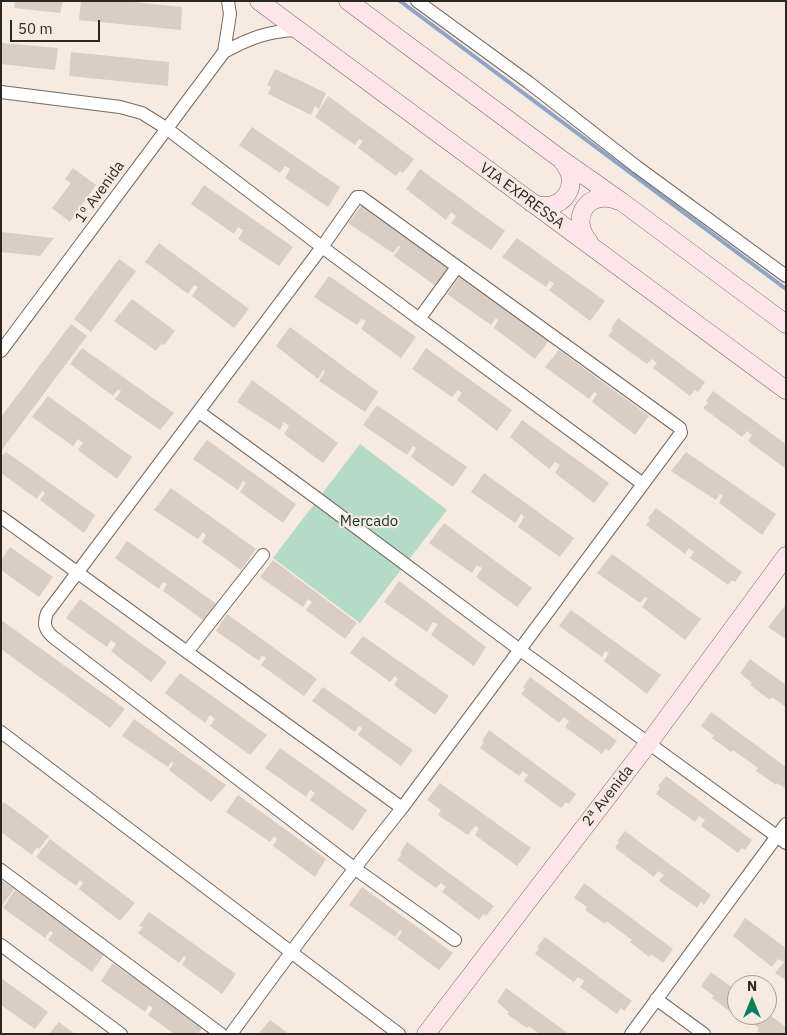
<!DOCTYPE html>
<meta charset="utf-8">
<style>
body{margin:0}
#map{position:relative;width:787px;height:1035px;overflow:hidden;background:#f7eae0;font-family:"IBM Plex Sans",sans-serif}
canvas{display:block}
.frame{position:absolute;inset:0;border:2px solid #2b2723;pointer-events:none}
.north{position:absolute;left:727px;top:975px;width:50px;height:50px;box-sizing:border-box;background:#f7eae0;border:1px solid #a59c94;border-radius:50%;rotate:0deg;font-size:14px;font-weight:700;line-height:20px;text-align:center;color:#2b2723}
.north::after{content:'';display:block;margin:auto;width:18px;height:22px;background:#09805e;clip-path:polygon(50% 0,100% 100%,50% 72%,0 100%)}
.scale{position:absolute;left:10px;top:20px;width:90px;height:22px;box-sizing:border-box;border:2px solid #2b2723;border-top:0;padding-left:6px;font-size:15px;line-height:18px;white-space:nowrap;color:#2b2723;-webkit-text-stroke:4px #f7eae0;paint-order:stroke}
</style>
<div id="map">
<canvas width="787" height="1035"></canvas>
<div class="frame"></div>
<div class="north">N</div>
<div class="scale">50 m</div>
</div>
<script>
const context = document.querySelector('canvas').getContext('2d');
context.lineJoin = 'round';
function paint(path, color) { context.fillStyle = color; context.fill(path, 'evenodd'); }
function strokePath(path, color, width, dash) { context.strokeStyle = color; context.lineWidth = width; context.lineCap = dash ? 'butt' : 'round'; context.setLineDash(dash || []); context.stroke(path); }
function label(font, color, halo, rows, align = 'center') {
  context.font = font + ' "IBM Plex Sans",sans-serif'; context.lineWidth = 4.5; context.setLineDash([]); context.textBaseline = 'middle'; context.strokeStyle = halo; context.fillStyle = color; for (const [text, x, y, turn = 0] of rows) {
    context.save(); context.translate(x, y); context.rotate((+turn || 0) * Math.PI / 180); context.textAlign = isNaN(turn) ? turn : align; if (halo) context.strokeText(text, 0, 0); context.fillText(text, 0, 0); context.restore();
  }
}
paint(new Path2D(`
 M360 444 447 510 360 623 273 558Z`), '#b3dbc6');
strokePath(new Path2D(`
 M400 1 786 289`), '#8ea5c8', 4);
paint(new Path2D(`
 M15 1H63L60 13 14 8Z
 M81 1H123L182 7 181 30 79 20Z
 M1 43 58 48 55 70 1 64Z
 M71 52 169 62 168 86 69 76Z
 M275 69 326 93 319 109 315 106 311 115 268 94 271 87 267 85Z
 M328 96 414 159 403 173 400 171 396 176 358 148 363 141 359 139 355 145 315 117Z
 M252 127 340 187 328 207 285 178 290 169 285 166 280 173 239 145Z
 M73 168 96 185 70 222 52 208 71 183 65 179Z
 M420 169 505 231 491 250 451 223 456 216 451 212 446 220 406 189Z
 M204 185 293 247 279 266 238 239 243 230 238 227 234 234 191 204Z
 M363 204 450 267 437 287 394 256 400 247 398 246 393 253 348 223Z
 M1 232 54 238 40 256 1 252Z
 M517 238 605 301 590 321 549 290 554 284 550 281 546 287 502 257Z
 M159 243 249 309 234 328 192 296 198 287 194 285 188 294 145 262Z
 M119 259 136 271 91 332 74 319Z
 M461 275 550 339 535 359 494 328 498 320 496 318 491 325 447 294Z
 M329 276 416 337 401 358 361 329 366 321 361 319 357 325 314 297Z
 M132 299 175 331 164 345 161 344 156 351 114 321Z
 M618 318 705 382 698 392 695 390 690 396 653 368 657 363 652 359 647 364 608 336 613 330 611 329Z
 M71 324 87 336 1 451V417Z
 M290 327 378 392 365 412 319 381 325 372 323 370 318 379 276 346Z
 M82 348 174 413 160 430 115 399 121 391 118 389 113 396 70 364Z
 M426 348 512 410 497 431 457 400 462 393 458 390 452 397 412 369Z
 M559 350 649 416 635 435 592 402 597 394 594 392 589 399 545 367Z
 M252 380 338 443 323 463 284 434 289 426 284 422 280 430 237 402Z
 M713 391 786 444V469L748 441 752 435 747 431 742 437 703 408 708 403 706 401Z
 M48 396 132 457 117 479 78 450 83 443 78 439 73 446 32 417Z
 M377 405 467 467 453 487 411 457 416 448 413 446 407 455 363 425Z
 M522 420 609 483 594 503 555 473 560 465 555 462 549 469 510 437Z
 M207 440 296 504 283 523 240 492 246 483 243 481 238 490 193 459Z
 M6 452 95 515 84 533 40 500 45 493 42 491 37 499 1 473V457Z
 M686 452 776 514 762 535 719 503 723 496 720 494 716 500 671 471Z
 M484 473 574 538 560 557 518 527 524 517 521 514 515 523 471 492Z
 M171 488 256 549 241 570 202 542 206 535 203 532 198 539 154 510Z
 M656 508 742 572 735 582 732 580 728 585 690 558 694 552 689 548 685 554 646 525 650 520 648 518Z
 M444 523 532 588 517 607 476 577 482 568 477 565 472 573 429 543Z
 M127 541 218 605 206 622 163 591 167 584 163 582 159 589 115 558Z
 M10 547 53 577 39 597 1 570V560Z
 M612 554 701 619 685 640 642 607 648 598 645 597 640 603 597 573Z
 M273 560 357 623 345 639 306 610 312 602 308 599 303 607 260 577Z
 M399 581 486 647 474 666 431 635 438 624 433 622 427 632 384 602Z
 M80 599 167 662 151 682 111 651 116 644 111 640 107 647 66 618Z
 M785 606 786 607V639L768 627Z
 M571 610 661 675 647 694 604 661 609 653 605 651 602 657 559 626Z
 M227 614 317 679 304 696 261 665 266 658 262 655 259 661 216 631Z
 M1 620 125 709 110 728 1 649Z
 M363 636 449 696 435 715 394 685 398 679 395 676 390 682 350 653Z
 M750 659 786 685V707L772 697 770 700 750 685 752 683 740 673Z
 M180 673 267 735 250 755 210 726 215 719 210 715 205 723 165 693Z
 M530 677 617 741 609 751 606 748 602 754 565 727 569 721 566 719 564 717 559 723 521 694 525 689 523 687Z
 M323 687 413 750 401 766 358 735 362 728 359 726 355 732 312 701Z
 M711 712 786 767V789L777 783 776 785 756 771 758 768 733 750 731 752 712 738 714 736 701 726Z
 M134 719 226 785 211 802 169 770 174 763 171 762 168 767 122 736Z
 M489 730 576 794 569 804 566 802 561 808 524 781 528 775 523 771 519 776 480 748 484 742 482 741Z
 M280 748 367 810 353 831 310 800 315 793 310 790 306 797 265 768Z
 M666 776 752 840 745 850 742 848 738 853 701 826 705 820 699 816 695 822 656 794 660 788 658 786Z
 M440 783 531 848 517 866 475 835 479 828 475 826 468 835 438 815 441 810 427 800Z
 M238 795 326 859 315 877 273 846 277 839 274 836 270 842 226 812Z
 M4 802 49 836 39 849 37 847 32 855 1 832V806Z
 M625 831 711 895 704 905 701 902 697 908 659 881 664 875 658 871 654 877 615 848 619 842 617 841Z
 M50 839 135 903 120 921 79 889 83 883 80 880 76 886 36 857Z
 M407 842 494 906 486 916 484 914 479 920 442 892 446 887 441 883 436 888 397 860 402 854 400 853Z
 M1 880 14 889 1 907Z
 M584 883 673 949 663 963 651 954 649 957 630 942 632 940 606 921 605 924 585 910 587 907 574 898Z
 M362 887 453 953 439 970 397 939 402 932 400 930 395 937 349 905Z
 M15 890 105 953 92 972 48 940 53 933 50 931 45 938 3 908Z
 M149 912 236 974 222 994 182 965 186 958 184 956 179 963 138 933 143 927 139 926Z
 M745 918 786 948V980L775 973 784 962 778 959 772 967 733 936Z
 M545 937 632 1001 624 1011 621 1008 617 1014 580 987 584 981 578 977 574 982 535 954 539 948 537 947Z
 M113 963 203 1027 198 1034H174L148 1015 153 1008 149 1005 145 1012 101 981Z
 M711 972 737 991V1012L734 1010 732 1013 712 998 714 996 701 986Z
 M1 978 48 1012 35 1029 1 1005Z
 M506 988 551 1021 569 1034H539L529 1026 527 1028 507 1014 509 1012 497 1002Z
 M767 1013 786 1027V1034H761L757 1031 759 1028 741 1015H767Z
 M270 1020 289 1034H258Z
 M59 1022 75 1034H49Z`), '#dacdc3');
const street = new Path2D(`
 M417 1 528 82 637 167 786 276
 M224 52 230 14 228 1
 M1 92 120 107 142 113 166 128 322 247 643 484
 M419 319 457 267
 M1 351 224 52C250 38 268 31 298 30
 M199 412 318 499 520 650 786 843
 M1 517 402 808
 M187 652 263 555
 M1 732 399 1034
 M1 870 221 1034
 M1 945 121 1034
 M656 999 704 1034
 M231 1034C287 957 343 882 402 808L681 433 680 428 361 197H357L322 247 47 613C43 624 45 630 53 637L354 868 455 940
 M631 1034 786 824`);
const secondary = new Path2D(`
 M259 1 786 390
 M348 1 558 157 622 202 786 324
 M532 203C561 216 584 184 562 161
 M589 242C568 217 589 188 619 201
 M426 1034 648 744 786 556`);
strokePath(street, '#756a61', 14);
strokePath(secondary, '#756a61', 19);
strokePath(street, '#fff', 12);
strokePath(secondary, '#fee5eb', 18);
label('15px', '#2b2723', '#f7eae0', [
 ["1º Avenida",100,192,-54],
 ["VIA EXPRESSA",522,196,36],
 ["2ª Avenida",608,796,-52]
]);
label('15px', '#103625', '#f7eae0', [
 ["Mercado",369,522]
]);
</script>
